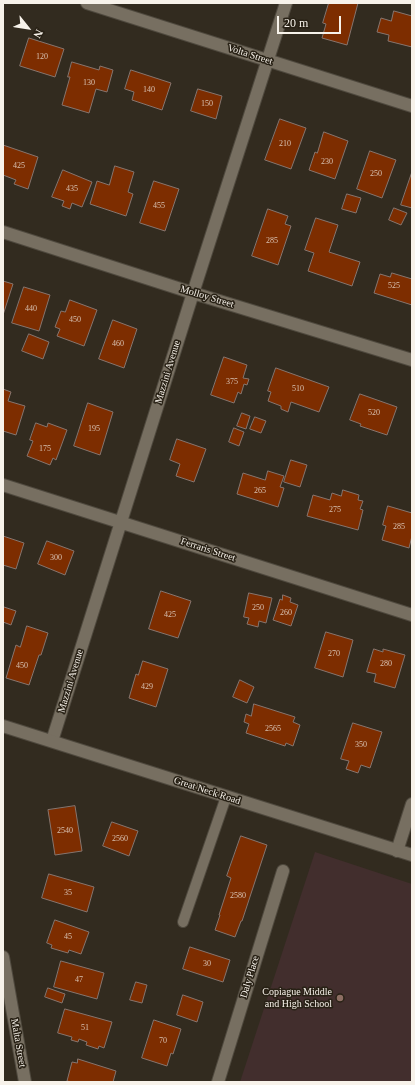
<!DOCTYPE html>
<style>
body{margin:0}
#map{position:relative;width:415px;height:1085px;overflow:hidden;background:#322b1f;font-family:"Times New Roman",serif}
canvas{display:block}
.frame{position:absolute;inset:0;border:4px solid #f7f2ea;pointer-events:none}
.north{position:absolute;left:8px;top:8px;width:40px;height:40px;-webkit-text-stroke:3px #282115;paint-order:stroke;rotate:120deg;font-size:11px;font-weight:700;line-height:16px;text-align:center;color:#f7f2ea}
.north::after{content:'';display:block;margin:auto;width:14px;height:18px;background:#f7f2ea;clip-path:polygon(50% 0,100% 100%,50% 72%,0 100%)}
.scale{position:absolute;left:277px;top:16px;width:64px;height:18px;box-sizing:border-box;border:2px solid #f7f2ea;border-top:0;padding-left:5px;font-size:12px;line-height:14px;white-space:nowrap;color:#f7f2ea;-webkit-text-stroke:3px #282115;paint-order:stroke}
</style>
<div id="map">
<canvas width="415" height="1085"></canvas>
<div class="frame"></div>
<div class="north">N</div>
<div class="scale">20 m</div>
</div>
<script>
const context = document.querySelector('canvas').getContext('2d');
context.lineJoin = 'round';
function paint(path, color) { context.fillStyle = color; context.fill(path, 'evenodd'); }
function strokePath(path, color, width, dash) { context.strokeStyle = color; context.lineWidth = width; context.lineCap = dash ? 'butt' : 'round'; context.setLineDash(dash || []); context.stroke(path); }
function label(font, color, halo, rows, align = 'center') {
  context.font = font + ' "Times New Roman",serif'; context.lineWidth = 3; context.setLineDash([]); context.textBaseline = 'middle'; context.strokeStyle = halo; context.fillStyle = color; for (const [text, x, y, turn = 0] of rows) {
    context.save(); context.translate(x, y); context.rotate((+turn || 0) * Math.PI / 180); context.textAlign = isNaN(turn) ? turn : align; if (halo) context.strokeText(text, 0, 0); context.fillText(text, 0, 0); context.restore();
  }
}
paint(new Path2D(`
 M315 852 412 884V1082H240Z`), '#422e2d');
const building = new Path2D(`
 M329 3H358L347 45 322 38 326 24 323 23Z
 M394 11 412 16V47L388 41 389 35 377 32 381 18 391 21Z
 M29 38 64 49 55 77 20 66Z
 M72 62 99 70 100 66 113 70 107 92 96 89 89 113 62 105 70 77H68Z
 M131 70 171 83 162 110 132 100 134 92 125 89Z
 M198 89 222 96 216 119 191 111Z
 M280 119 306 128 291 169 265 160Z
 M324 132 348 141 335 179 309 170 315 152 317 153Z
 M3 145 38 157 28 189 14 184 16 180 3 175Z
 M370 151 396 160 382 198 357 189Z
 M115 166 134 172 128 192 133 194 126 216 90 204 97 181 109 185Z
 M63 170 92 182 82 207 72 203 70 209 62 206 64 201 52 197Z
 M412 172V208L401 205Z
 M154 181 179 189 165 231 140 223Z
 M347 194 361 198 356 213 342 209Z
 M394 208 407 213 401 225 389 220Z
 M268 209 288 216 285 224 291 226 278 265 252 256Z
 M316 218 338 225 329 252 360 262 352 286 308 271 314 253 305 250Z
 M392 273 412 279V305L374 293 380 274 390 277Z
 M3 281 13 284 3 315Z
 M24 287 50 295 39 331 12 323Z
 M70 300 97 310 84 346 57 336 60 329 55 327 61 311 65 312Z
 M113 320 137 329 124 368 99 359Z
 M29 334 49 342 43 359 22 351Z
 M224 357 247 365 243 378 249 379 247 385 244 384 241 394 238 392 234 403 211 395Z
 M276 368 329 387 319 412 291 402 288 412 281 409V406L268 401 271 392 268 391Z
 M3 389 11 392 8 401 25 406 16 435 3 431Z
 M360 394 397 407 387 435 360 426 361 424 350 420Z
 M88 403 113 412 100 455 74 446Z
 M242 413 250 416 246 429 237 426Z
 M255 417 266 421 261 433 250 429Z
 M36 423 47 427 48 423 67 430 56 460 53 458 50 465 27 456 33 441 30 440Z
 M234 428 244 432 239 446 229 442Z
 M177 439 206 449 194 482 176 476 180 464 170 460Z
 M291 460 307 465 300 487 284 482Z
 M268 471 284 476 280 487 284 488 278 507 237 494 243 473 265 480Z
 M343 490 359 495 358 500 363 501 360 509 363 510 358 530 307 516 313 495 330 500 332 493 341 496Z
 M388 506 412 513V536L409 548 382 540 386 526 383 525Z
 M3 536 24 543 16 569 3 565Z
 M47 541 74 551 65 575 38 564Z
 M161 591 191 601 178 638 149 629Z
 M249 593 272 598 266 623 259 621 258 627 247 624 249 618 244 617Z
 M283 595 291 598 290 602 298 605 291 626 273 620 280 599 282 600Z
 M4 607 16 611 11 625 3 622V610Z
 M27 626 48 633 41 655H39L29 685 6 678 16 645 20 647Z
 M326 632 353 640 343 677 315 668Z
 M374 649 383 652V649L405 655 395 688 374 682 376 674 367 672Z
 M143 661 168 669 156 707 129 698 136 674 138 675Z
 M240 680 254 687 247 703 233 697Z
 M254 704 295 717 293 722 300 725 293 746 286 743 285 746 246 733 249 724 244 722 246 714 251 716Z
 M353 723 382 732 370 768 361 765 358 773 346 769 349 761 341 759Z
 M75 806 82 851 55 855 48 810Z
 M112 822 138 831 129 856 103 846Z
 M241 836 267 845 242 921H241L235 937 215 930 220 915H219L231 878 227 876Z
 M49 874 94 887 87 912 42 898Z
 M55 920 89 932 81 954 69 950 68 953 51 948 52 945 47 943Z
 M190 947 230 960 223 982 183 969Z
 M61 961 104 973 97 999 54 987Z
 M136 982 147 985 142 1003 130 1000Z
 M48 988 65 994 62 1003 45 997Z
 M183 995 203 1002 197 1022 177 1015Z
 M65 1009 112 1022 104 1048 99 1046 98 1049 86 1045 87 1042 79 1039 78 1042 71 1040 72 1037 58 1033Z
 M154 1020 181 1029 173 1054 171 1053 167 1066 142 1058Z
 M78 1059 116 1071 113 1082H71L67 1081 72 1062 77 1063Z`);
paint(building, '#7d2d00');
strokePath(building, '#86756e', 1);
const lane = new Path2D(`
 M183 922 226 797`);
const street = new Path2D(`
 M87 3 412 106
 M3 232 193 293 412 360
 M3 485 412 615
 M52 741 193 293 286 3
 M397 851 412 804
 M3 957 25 1082
 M218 1082 283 871`);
const secondary = new Path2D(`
 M3 726 412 855`);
strokePath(lane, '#4f493e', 12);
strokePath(street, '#4f493e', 14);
strokePath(secondary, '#4f493e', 14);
strokePath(lane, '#776f61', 10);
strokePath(street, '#776f61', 12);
strokePath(secondary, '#776f61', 12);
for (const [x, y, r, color] of [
 [340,998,4,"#8d6e63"]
]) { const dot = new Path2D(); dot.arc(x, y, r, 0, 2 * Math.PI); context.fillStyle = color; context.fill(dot); strokePath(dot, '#282115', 1.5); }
label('8px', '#d8c1b0', null, [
 ["120",42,57],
 ["130",89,83],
 ["140",149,90],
 ["150",207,104],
 ["210",285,144],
 ["230",327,162],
 ["425",19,166],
 ["250",376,174],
 ["435",72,189],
 ["455",159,206],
 ["285",272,241],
 ["525",394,286],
 ["440",31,309],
 ["450",75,320],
 ["460",118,344],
 ["375",232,382],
 ["510",298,389],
 ["520",374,413],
 ["195",94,429],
 ["175",45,449],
 ["265",260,491],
 ["275",335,510],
 ["285",399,527],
 ["300",56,558],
 ["250",258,608],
 ["260",286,613],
 ["425",170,615],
 ["270",334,654],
 ["280",386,664],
 ["450",22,666],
 ["429",147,687],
 ["2565",273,729],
 ["350",361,745],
 ["2540",65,831],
 ["2560",120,839],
 ["35",68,893],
 ["2580",238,896],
 ["45",68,937],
 ["30",207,964],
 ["47",79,980],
 ["51",85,1028],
 ["70",163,1041]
]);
label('10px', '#f7f2ea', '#282115', [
 ["Volta Street",250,55,18],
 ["Molloy Street",207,297,17],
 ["Mazzini Avenue",168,372,-73],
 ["Ferraris Street",208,550,18],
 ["Mazzini Avenue",71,681,-73],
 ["Great Neck Road",207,791,18],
 ["Daly Place",250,977,-73],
 ["Malta Street",18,1043,80]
]);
label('10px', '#f7f2ea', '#282115', [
 ["Copiague Middle",332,992],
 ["and High School",332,1004]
], 'right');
</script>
